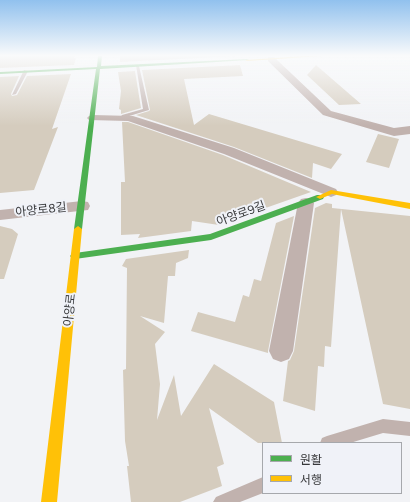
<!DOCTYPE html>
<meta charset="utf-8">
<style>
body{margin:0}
#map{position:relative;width:410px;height:502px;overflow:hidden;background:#f2f3f6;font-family:Figtree,"Noto Sans KR",sans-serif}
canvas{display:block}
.legend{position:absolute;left:262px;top:442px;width:140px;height:52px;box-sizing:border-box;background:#f0f2f8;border:1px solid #a6a8ac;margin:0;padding:5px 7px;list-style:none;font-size:12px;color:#38393b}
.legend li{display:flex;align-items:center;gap:8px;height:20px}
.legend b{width:20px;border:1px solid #a6a8ac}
</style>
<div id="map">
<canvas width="410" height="502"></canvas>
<ul class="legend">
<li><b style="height:5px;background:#4caf50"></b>원활</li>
<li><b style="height:5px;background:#ffc107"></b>서행</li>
</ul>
</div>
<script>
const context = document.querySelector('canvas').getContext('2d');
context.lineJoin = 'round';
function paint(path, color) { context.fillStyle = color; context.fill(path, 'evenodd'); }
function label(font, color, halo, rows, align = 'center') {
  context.font = font + ' Figtree,"Noto Sans KR",sans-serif'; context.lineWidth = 4; context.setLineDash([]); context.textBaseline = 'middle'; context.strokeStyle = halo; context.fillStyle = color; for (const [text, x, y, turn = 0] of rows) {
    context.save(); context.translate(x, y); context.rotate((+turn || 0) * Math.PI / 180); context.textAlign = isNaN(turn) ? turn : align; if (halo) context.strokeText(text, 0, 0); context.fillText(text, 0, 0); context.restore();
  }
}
paint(new Path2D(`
 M0 56H75L74 58H76L74 65 0 68Z
 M120 56H237L120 62Z
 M240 65 243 76 184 79 194 125 209 114 342 154 331 169 313 163 312 178 234 147 136 115 149 111 150 110 142 70Z
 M316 65 361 104 339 105 307 75Z
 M135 71 141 108 121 114V110L119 109 121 91 118 72Z
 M71 74 52 129 58 127 34 190 0 193V77L19 76 11 94 12 96 17 95 27 76Z
 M122 122H128L223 155 311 192 257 211 222 221 219 225 192 221 191 231 138 238 140 234 121 235V182H125Z
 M378 134 399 139 389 168 366 162Z
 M326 203 332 204V208L410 216V409L383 404 341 209 331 347 325 346 324 367 318 366 315 411 283 401 288 361 290 360 294 351 315 208Z
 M294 216 268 351V353L191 331 198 312 235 322 243 295 249 297 254 279 261 281 276 223Z
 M0 226 12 229 18 234 4 279H0Z
 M189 250 188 258 176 263 175 276H168L164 323 140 316 165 332 155 344 160 384 157 420 174 375 181 416 214 364 274 402 282 443H258L209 408 224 464 217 467 222 486 180 502H131L127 466H129L125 441 123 370 126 369 127 268 122 266 126 259Z`), '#d5ccbe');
paint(new Path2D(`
 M136 65 139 66 149 110 126 117 123 120 120 118 122 115 143 109Z
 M24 70 28 71 16 94 12 95Z
 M383 419 410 422V436L383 433 350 443H320L322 438 327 436Z
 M263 477V493L240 502H213L216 497Z`), '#c1b2ae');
paint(new Path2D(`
 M268 57H274L331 111 394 128 410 126V134L394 136 323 115 268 61Z
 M93 115 133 116 234 148 336 189 338 192 336 195 331 197 326 195 224 154 128 121 89 120 87 118 89 116Z
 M306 198 311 199 314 203 293 351 289 359 281 362 273 359 269 351 298 203 301 199Z
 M82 201 88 202 90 206 88 210 0 220V210Z`), '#c1b2ae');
paint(new Path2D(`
 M98 56H102L101 66 247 59 249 60 100 69 82 229 78 232 74 229 96 69 0 74V72L97 67Z
 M317 195H320L324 197 323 199 211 240 75 259 72 258 70 256 72 254 75 253 210 234Z`), '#4caf50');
paint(new Path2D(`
 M303 56H322L247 61 245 60Z
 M331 190 410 203V209L332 194 320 199 316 197Z
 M78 226 82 229 57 502H41L74 229Z`), '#ffc107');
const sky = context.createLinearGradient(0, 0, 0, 126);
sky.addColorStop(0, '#91c1ee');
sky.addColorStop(0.44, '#f9fafb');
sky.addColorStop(1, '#f9fafb00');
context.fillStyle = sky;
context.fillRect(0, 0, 410, 126);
label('12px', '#38393b', '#f0f2f8', [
 ["아양로8길",41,210,-6],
 ["아양로9길",241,214,-20],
 ["아양로",70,310,-84]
]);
</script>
